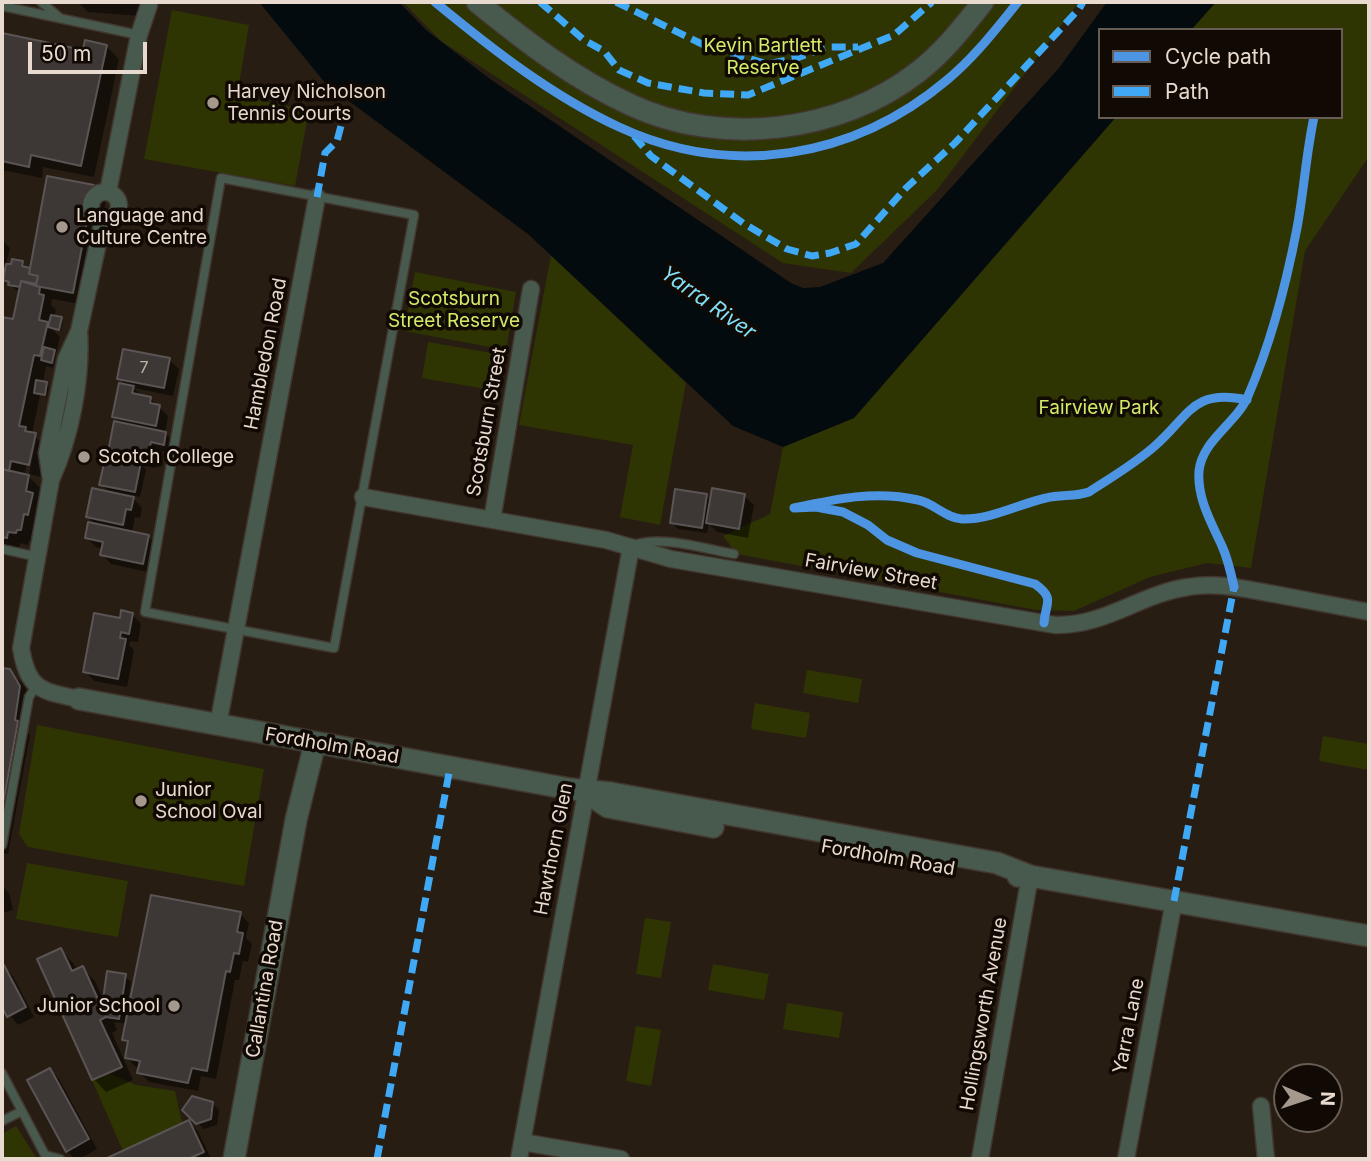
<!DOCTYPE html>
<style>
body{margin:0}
#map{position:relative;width:1371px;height:1161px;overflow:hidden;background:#281d13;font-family:Inter,sans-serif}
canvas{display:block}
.frame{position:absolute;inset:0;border:4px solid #e8dacf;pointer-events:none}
.legend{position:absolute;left:1098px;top:28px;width:245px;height:91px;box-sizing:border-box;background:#110903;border:2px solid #675d55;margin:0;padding:9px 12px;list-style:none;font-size:21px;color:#e8dacf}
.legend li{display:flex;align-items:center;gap:14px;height:35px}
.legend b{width:35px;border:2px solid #675d55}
.north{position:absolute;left:1273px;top:1063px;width:70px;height:70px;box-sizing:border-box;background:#110903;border:2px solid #675d55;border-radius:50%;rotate:92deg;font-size:19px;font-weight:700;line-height:28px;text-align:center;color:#e8dacf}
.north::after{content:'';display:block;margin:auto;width:24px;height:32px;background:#a5988d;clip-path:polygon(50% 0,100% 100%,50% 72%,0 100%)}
.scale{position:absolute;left:28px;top:42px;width:119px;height:32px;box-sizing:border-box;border:4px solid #e8dacf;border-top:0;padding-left:9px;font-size:21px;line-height:24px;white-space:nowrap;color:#e8dacf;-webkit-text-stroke:5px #110903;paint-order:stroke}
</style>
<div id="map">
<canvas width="1371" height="1161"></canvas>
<div class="frame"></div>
<ul class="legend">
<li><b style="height:9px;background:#4d94e3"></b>Cycle path</li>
<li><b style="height:9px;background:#3fa9f5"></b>Path</li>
</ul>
<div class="north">N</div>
<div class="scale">50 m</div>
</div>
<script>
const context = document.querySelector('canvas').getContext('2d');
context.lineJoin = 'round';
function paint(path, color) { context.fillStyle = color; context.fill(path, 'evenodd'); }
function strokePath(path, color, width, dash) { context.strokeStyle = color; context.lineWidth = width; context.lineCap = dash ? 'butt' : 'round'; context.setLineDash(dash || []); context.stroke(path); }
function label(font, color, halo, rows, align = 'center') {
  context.font = font + ' Inter,sans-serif'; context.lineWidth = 7; context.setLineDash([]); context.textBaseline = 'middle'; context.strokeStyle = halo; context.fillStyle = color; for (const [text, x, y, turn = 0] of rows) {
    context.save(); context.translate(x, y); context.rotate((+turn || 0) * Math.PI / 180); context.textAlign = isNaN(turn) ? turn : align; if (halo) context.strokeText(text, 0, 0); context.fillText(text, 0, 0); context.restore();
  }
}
paint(new Path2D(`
 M403 2H1079L937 190 851 273 783 263 441 41Z
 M1216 2H1369V156L1305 251 1251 568 1207 563 1150 577 1074 611 1036 610 737 554 723 536 770 514 783 447 854 418 1116 117H1341V30H1191Z
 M172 10 249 25 237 96 309 110 295 186 144 159Z
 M551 255 686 383 660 525 620 517 633 445 519 425Z
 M415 272 516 292 506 350 404 331Z
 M428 342 497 354 491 390 422 378Z
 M807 670 862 679 858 703 803 693Z
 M755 703 810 713 806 738 751 729Z
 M37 725 264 769 244 886 28 847 19 834Z
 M1323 736 1369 744V770L1319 761Z
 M27 863 128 881 118 937 16 919Z
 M645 918 671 922 661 978 636 974Z
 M713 964 769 974 764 1000 708 990Z
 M787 1003 843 1012 839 1038 783 1029Z
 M636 1026 661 1030 651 1086 626 1081Z
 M108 1073 136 1085 175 1091 182 1123 123 1151 92 1080Z
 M16 1126 37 1159H2V1134Z`), '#2f3403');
paint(new Path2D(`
 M259 2H399L426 30 490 79 791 283 803 288 820 287 883 263 1059 68 1107 2H1216L1191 30H1100V117H1116L854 418 783 447 733 426 528 234 326 84Z`), '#040b0e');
paint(new Path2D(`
 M78 2H154L153 17 88 12Z
 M2 35 85 52 106 46 119 59 94 177 43 167 42 178 2 170Z
 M94 187 106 200 86 305 52 299 51 305 56 310 54 317 63 321 61 331 52 329 60 337 56 354 53 368 46 366 43 383 49 386 47 397 40 395 32 434 47 448 41 477 25 473 41 489 39 501 45 507 33 542 29 541 28 545 20 543 19 550 2 546V319L14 321 21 291 16 290 4 278 2 288V240L10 248 6 265 22 263 31 271ZM33 437 36 440 29 474 25 473Z
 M169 360 179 369 173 396 134 388 142 396 150 398 168 416 165 433 175 443 173 453 160 451 156 468 142 465 146 470 140 497 130 495 142 508 140 518 135 517 132 533 148 537 158 546 152 573 111 564 102 554 103 549 96 547 87 538 96 525 88 517 110 494 101 484 118 459 110 451 121 424 114 416 128 387 119 378Z
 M706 495 711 501 744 496 754 505 748 538 717 532 709 524 707 533 678 529 672 523Z
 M132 614 141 624 138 642 130 641 129 645 134 650 127 687 94 681 85 671Z
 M2 670 9 671 23 684 32 700 27 732 30 735 8 854 2 853Z
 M2 886 9 893 13 910 2 913Z
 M240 914 249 923 246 938 252 944 248 962 243 961 239 980H235L216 1079 201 1076 198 1091 149 1082 139 1072 140 1068 136 1067 127 1058 129 1045 124 1039 127 1024 114 1022 117 1030 112 1033 133 1080 106 1092 94 1079 61 950 73 963 77 970 82 968 95 981 104 1001 125 976 131 982 125 1018 128 1019Z
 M4 967 13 976 34 1017 18 1025 4 1008 2 1009V968Z
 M50 1070 59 1079 97 1149 79 1159H75L67 1151Z
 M212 1103 219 1110 217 1125 204 1129 184 1110Z
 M188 1122 198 1131 211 1159H108Z`), '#0007');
const building = new Path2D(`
 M2 33 83 50 85 40 107 45 81 166 31 155 29 167 2 161Z
 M47 176 94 185 73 293 36 286 38 276 29 274Z
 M12 259 23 261 22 266 30 268 29 274 38 276 36 284 21 281 20 287 8 285 9 282 3 280 6 264H11Z
 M21 281 40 287 39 294 44 295 39 320 48 322 40 356 34 355 19 426 26 427 25 431 36 433 29 465 11 461 9 471 2 469V317L13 319Z
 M51 315 62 317 59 330 48 327Z
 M44 347 55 350 52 363 41 360Z
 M123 349 170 358 164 388 117 379Z
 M36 380 47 382 45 395 34 393Z
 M119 383 134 386 132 393 151 397 150 403 160 405 156 426 112 417Z
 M114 421 166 432 164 445 151 442 147 460 108 452Z
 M106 455 141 462 135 492 99 485Z
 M2 469 29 475 26 491 33 493 28 515 24 514 21 530H17L16 533 8 532 7 538 2 537Z
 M92 488 134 497 131 510 126 509 123 525 86 517Z
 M712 488 745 494 739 529 706 523Z
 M675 489 707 494 702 528 670 523Z
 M88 522 149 535 143 564 100 555 103 542 85 538Z
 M121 610 133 613 129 634 121 632 120 638 126 639 118 679 83 672 94 613 120 618Z
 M2 668 10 669 20 686 15 720 18 721 2 810Z
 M151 895 241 912 237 932 243 933 239 954 234 953 230 972 226 971 207 1071 192 1068 188 1083 137 1073 140 1061 125 1058 128 1041 122 1040Z
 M61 948 72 971 83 966 106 1017 100 1020 122 1067 92 1080 37 959Z
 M4 965 26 1007 7 1017 2 1007V966Z
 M107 971 126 974 119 1019 106 1017 102 1007Z
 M50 1068 89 1139 66 1152 27 1080Z
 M192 1096 213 1102 211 1119 196 1124 182 1110Z
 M189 1120 204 1152 188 1159H105Z`);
paint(building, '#3d3736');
strokePath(building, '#5a5454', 2);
const service = new Path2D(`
 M41 2 59 17
 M2 6 139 35
 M221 178 414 215 334 648 145 612Z
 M634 545C661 535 705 549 734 554
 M2 549 38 557
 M2 845 29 697 37 685
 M2 1073 45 1155 60 1159
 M2 1121 22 1111`);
const minor = new Path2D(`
 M91 206a14 14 0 1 1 28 0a14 14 0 1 1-28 0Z
 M108 192 139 35 149 5
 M51 480 47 453 66 359 79 331 103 220
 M363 497 606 540 671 559 1055 625C1106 626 1140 594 1188 587 1217 582 1245 589 1274 594 1306 600 1337 606 1369 612
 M492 520 531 289
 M79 699C41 691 28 690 21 648L51 480C71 436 82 379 79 331
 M218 725 317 197
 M1261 1106 1266 1159
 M522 1142 621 1159
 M519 1159 631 547
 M980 1159 1030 876
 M1126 1159 1174 901`);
const tertiary = new Path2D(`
 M477 2C525 41 574 79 631 105 721 147 840 133 918 72 944 52 963 27 983 2
 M79 699 570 789 611 793 997 863 1030 876
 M586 792 608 807 713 827
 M1018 876H1030L1369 936
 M234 1159 296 820 315 743`);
strokePath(service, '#41372f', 11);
strokePath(minor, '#41372f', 19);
strokePath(tertiary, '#41372f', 24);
strokePath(service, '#48594e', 8);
strokePath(minor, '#48594e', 16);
strokePath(tertiary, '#48594e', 21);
strokePath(new Path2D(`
 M540 2 584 40 604 51 619 70 648 83 704 93 748 95 894 35 932 2
 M616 2 704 45 767 64 797 58 827 47H858
 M634 136 651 156 743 223 787 249 812 256 830 253 856 244 906 188 955 143 1079 9 1083 2
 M317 197 325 153 337 141 342 122 336 107
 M1174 901 1234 587
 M377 1159 450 768`), '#3fa9f5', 7, [14, 7]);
strokePath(new Path2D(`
 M435 2C492 49 552 96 619 127 731 179 853 159 947 80 974 58 996 29 1018 2
 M1234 587C1231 573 1228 559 1222 546 1211 522 1197 498 1199 471 1202 440 1237 423 1248 396 1271 343 1286 285 1297 228 1304 191 1306 154 1314 117
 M1044 623C1045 603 1056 599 1035 584L917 553 887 540 868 525 843 512 816 507 794 508C835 499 876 490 918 500 934 503 945 518 962 519 990 520 1019 504 1046 498 1061 494 1075 497 1089 492 1112 477 1136 463 1156 445 1189 416 1193 388 1247 400`), '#4d94e3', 9);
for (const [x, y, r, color] of [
 [213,103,7,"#a5988d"],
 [62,227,7,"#a5988d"],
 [84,457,7,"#a5988d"],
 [141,801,7,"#a5988d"],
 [174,1006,7,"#a5988d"]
]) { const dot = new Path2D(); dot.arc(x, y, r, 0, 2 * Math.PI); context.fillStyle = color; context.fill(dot); strokePath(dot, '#110903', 2.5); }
label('16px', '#bdb1a9', null, [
 ["7",144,368]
]);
label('19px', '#d3eb68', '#110903', [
 ["Kevin Bartlett",763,46],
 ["Reserve",763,68],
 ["Scotsburn",454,299],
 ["Street Reserve",454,321],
 ["Fairview Park",1099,408]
]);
label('19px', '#e8dacf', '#110903', [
 ["Harvey Nicholson",227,92],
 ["Tennis Courts",227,114],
 ["Language and",76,216],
 ["Culture Centre",76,238],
 ["Scotch College",98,457],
 ["Junior",155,790],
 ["School Oval",155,812],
 ["Junior School",160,1006,"right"]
], 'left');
label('19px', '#e8dacf', '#110903', [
 ["Hambledon Road",266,354,-79],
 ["Scotsburn Street",487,422,-80],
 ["Fairview Street",871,572,10],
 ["Fordholm Road",332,746,10],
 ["Hawthorn Glen",554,849,-79],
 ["Fordholm Road",888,858,10],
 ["Callantina Road",265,989,-80],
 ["Hollingsworth Avenue",984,1014,-80],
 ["Yarra Lane",1129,1026,-79]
]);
label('italic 21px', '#82dff8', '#110903', [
 ["Yarra River",708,303,35]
]);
</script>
